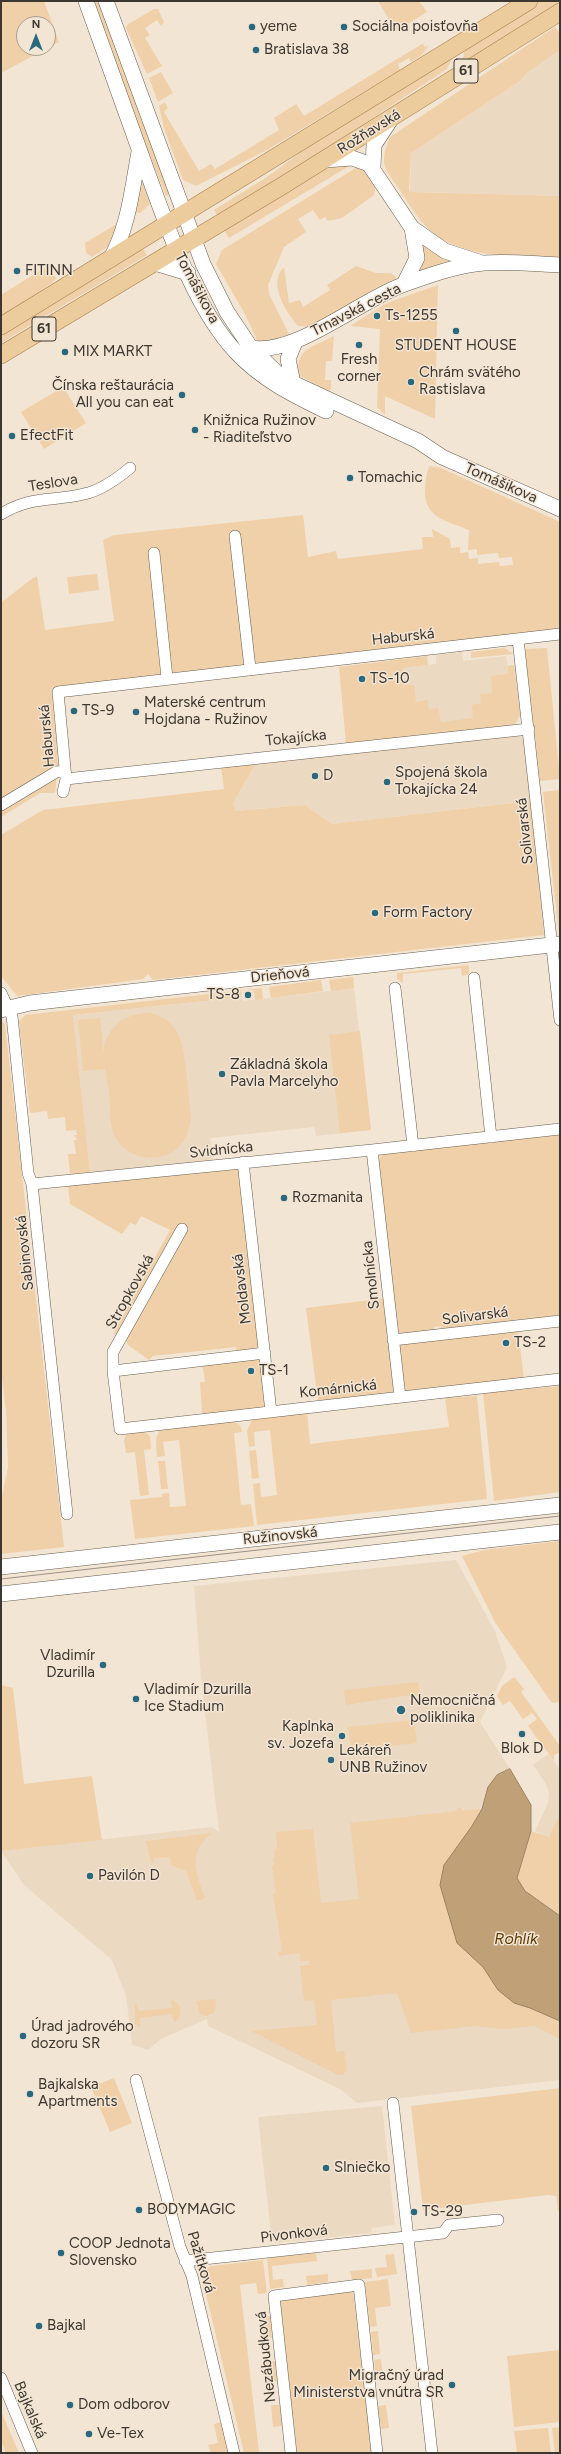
<!DOCTYPE html>
<meta charset="utf-8">
<style>
body{margin:0}
#map{position:relative;width:561px;height:2454px;overflow:hidden;background:#f3e5d4;font-family:Figtree,sans-serif}
canvas{display:block}
.frame{position:absolute;inset:0;border:2px solid #3c3730;pointer-events:none}
.north{position:absolute;left:16px;top:16px;width:40px;height:40px;box-sizing:border-box;background:#f3e5d4;border:1px solid #aa9f92;border-radius:50%;rotate:0deg;font-size:11px;font-weight:700;line-height:16px;text-align:center;color:#3c3730}
.north::after{content:'';display:block;margin:auto;width:14px;height:18px;background:#29687d;clip-path:polygon(50% 0,100% 100%,50% 72%,0 100%)}
</style>
<div id="map">
<canvas width="561" height="2454"></canvas>
<div class="frame"></div>
<div class="north">N</div>
</div>
<script>
const context = document.querySelector('canvas').getContext('2d');
context.lineJoin = 'round';
function paint(path, color) { context.fillStyle = color; context.fill(path, 'evenodd'); }
function strokePath(path, color, width, dash) { context.strokeStyle = color; context.lineWidth = width; context.lineCap = dash ? 'butt' : 'round'; context.setLineDash(dash || []); context.stroke(path); }
function label(font, color, halo, rows, align = 'center') {
  context.font = font + ' Figtree,sans-serif'; context.lineWidth = 3; context.setLineDash([]); context.textBaseline = 'middle'; context.strokeStyle = halo; context.fillStyle = color; for (const [text, x, y, turn = 0] of rows) {
    context.save(); context.translate(x, y); context.rotate((+turn || 0) * Math.PI / 180); context.textAlign = isNaN(turn) ? turn : align; if (halo) context.strokeText(text, 0, 0); context.fillText(text, 0, 0); context.restore();
  }
}
paint(new Path2D(`
 M560 50V196L410 192 411 153 520 81 528 72Z
 M462 652 463 661 506 656 508 666 514 665 520 715 517 722 513 725 365 742 402 668 436 664V655Z
 M519 734 524 739 531 801 332 824 305 805 236 811 233 803 256 763Z
 M354 988 371 1130 316 1136 314 1127 210 1138 213 1160 90 1172 73 1015 242 997 243 1001Z
 M456 1560 495 1631 507 1667 480 1722 510 1769 497 1775 472 1826 444 1865 514 2003 530 2008 560 2021V2080L357 2103 340 2089 208 2026 207 2019 161 2039 148 2050 132 2045 126 1996 112 1960 24 1885 1 1851 211 1827 219 1832 201 1678 194 1586Z
 M548 1754 560 1769V1813L549 1838 535 1831 548 1803 549 1793 546 1784 533 1765Z
 M382 2106 395 2225 371 2228 372 2233 275 2243 271 2235 258 2117Z`), '#ecd9c2');
paint(new Path2D(`
 M1 1H44L59 42 48 48V24H24V48H48L1 73Z
 M91 1H101L171 193 166 196 123 89Z
 M378 1H419L427 12 396 31Z
 M538 1H560V6L459 66 464 56 463 48Z
 M154 9H158L164 22 161 26 157 20 145 28 150 35 145 38 162 66 147 74 126 28 127 25Z
 M555 27 560 34V50L528 72 520 81 411 153 409 189 410 192 560 196V257C518 255 468 260 433 233 420 222 410 206 401 192 385 167 378 167 390 137Z
 M425 42 423 44 425 47 429 45 422 55 411 62 409 58 398 64 400 70 267 150 196 186 183 180 164 128 159 106 165 102 168 108 164 112 199 171 211 164 215 169 279 130 274 118 296 104 304 116Z
 M454 55 447 69 298 167 218 217 214 210 267 177 350 116Z
 M161 72 173 93 158 102 149 78Z
 M356 162 229 238 224 230 327 167Z
 M359 166H362L376 185 374 195 342 218 328 221 325 217 320 220 313 210 298 219 306 232 284 247 268 285 269 294 289 334 287 339 258 342 245 314 216 264 222 250Z
 M141 180 150 204 140 213H135Z
 M118 223 111 245 92 257 86 253 85 243Z
 M421 241 458 262 418 275 422 265Z
 M141 246 147 255 1 343V334Z
 M356 266 376 273H391L397 278 315 327 298 326C286 312 267 283 284 267L289 303 300 300 303 307 330 290 327 285Z
 M46 267 56 278 52 283 1 317V295Z
 M438 285 435 419 385 396V415L377 407 380 329 350 326 387 303Z
 M334 336 332 361H326L325 380H331V390L328 391 300 376C292 350 315 346 334 336Z
 M63 387 86 423 44 449 21 412Z
 M430 466 441 468 560 522V630L52 689 58 764 55 793H40L1 817V602C14 594 23 584 37 576L45 630 114 621 103 540 114 535 303 515 308 557 336 551 338 559 423 549 422 537H433L432 529 450 539 451 548 460 547V553L468 552 469 559 478 558V564L499 562 500 566 513 565 512 557 499 558 498 553 477 555V549L468 550 469 530C445 520 423 518 425 487 426 480 426 472 430 466Z
 M97 574 99 590 69 594 67 577Z
 M505 648 513 654 471 658V652Z
 M547 648 560 779 540 781 525 649Z
 M427 656 428 665 402 668 404 685H414L416 702 428 700 429 709 438 708 441 722 473 718 472 705 481 703 480 694 492 693 491 676 508 674V666L514 665 520 715 513 725 346 744 339 667Z
 M256 763 233 803 236 811 305 805 332 824 531 801 544 935 153 980 148 974 143 979 17 996 1 976V835L43 810 224 789 221 766Z
 M560 790V934H559L543 792Z
 M469 965V974L462 976 461 968 403 974V983L397 979V973Z
 M353 977 354 988 331 991 329 980Z
 M321 980 323 991 271 998 269 987Z
 M262 988 263 999 255 1000 253 990 241 991 242 997 73 1015 90 1172 70 1174 68 1154H76L74 1140H77L74 1135H77L76 1130 66 1131 65 1117 48 1119 47 1111 30 1113 19 1022 25 1015Z
 M151 1013C181 1021 183 1044 186 1071 188 1086 189 1101 191 1117 189 1133 183 1149 166 1155 146 1162 121 1155 113 1132 109 1120 110 1103 109 1090 107 1077 102 1060 104 1047 109 1024 129 1012 151 1013Z
 M100 1018 105 1069 83 1071 78 1020Z
 M1 1021 5 1024 64 1547 1 1554V1502L8 1467 6 1411 1 1369Z
 M360 1031 371 1130 340 1133 329 1035Z
 M560 1133V1315L544 1317 545 1321 489 1327 488 1323 466 1325V1330L442 1332 441 1326 434 1327 435 1333 402 1337 398 1334 378 1160 382 1154Z
 M241 1168 263 1351 237 1354 236 1347 153 1356 149 1360 128 1345 125 1338 113 1334 170 1230 141 1216 136 1225 130 1223 122 1234 70 1204 68 1185Z
 M386 1298 396 1393 318 1401 306 1308Z
 M518 1328 524 1380 402 1393 396 1342Z
 M263 1355 269 1410 207 1417 202 1412 200 1382H205L202 1363Z
 M560 1386V1492L494 1501 483 1393Z
 M477 1396 487 1499 257 1525 253 1484 260 1483 261 1497 277 1495 270 1430 254 1432 255 1446 249 1447 247 1431 252 1420 307 1412 310 1444 449 1427 445 1398Z
 M233 1421 240 1425 242 1432 234 1433 241 1505 251 1504 254 1526 135 1539 130 1500 162 1497V1494L169 1493 170 1507 186 1506 179 1440 163 1442 165 1456 157 1457C157 1447 153 1436 162 1429Z
 M144 1430 150 1436 151 1449 144 1450 149 1495 140 1496 135 1452 126 1453 124 1440 127 1433Z
 M256 1450 259 1478 252 1479 249 1451Z
 M158 1461H165L168 1489H161Z
 M560 1541V1702L552 1703 496 1624 462 1556 484 1550Z
 M514 1677 524 1689 521 1692 560 1746V1752L554 1755V1761L528 1726 537 1719 532 1713 523 1719 510 1701 503 1705 497 1696 502 1686Z
 M418 1682 420 1696H403L346 1705 344 1690Z
 M1 1685 13 1688 24 1784 92 1776 102 1840 1 1851Z
 M414 1720 417 1743 351 1750 348 1727Z
 M457 1808H461L462 1811 482 1809 472 1826 444 1865 440 1885 457 1943 483 1967 498 1990 514 2003 530 2008 560 2021V2039L535 2026 503 2029 476 2026 411 2033 397 1993 331 2000 336 2052 344 2051 347 2070 343 2075H338L251 2031 317 2025 314 2000 304 2001 300 1966 309 1965V1961H300V1953L278 1956V1952L282 1951 273 1894H276L272 1866 274 1865 273 1858 275 1857 274 1852 277 1847 276 1832 313 1829 321 1903 359 1899 350 1823 457 1811Z
 M560 1813V1916L525 1891 517 1878 531 1831 549 1837Z
 M212 1833C188 1850 195 1873 205 1897L202 1900H197L186 1871 171 1865 170 1857 154 1858V1863L151 1862 146 1841Z
 M215 1999 216 2007 214 2013 206 2016 200 2014 196 2001Z
 M171 2000 175 2001C182 2007 183 2018 174 2022L172 2014 140 2018V2027L135 2024V2004L136 2003 139 2011 172 2008Z
 M114 2078 132 2123 110 2132 91 2087Z
 M560 2088V2211H558L556 2196 548 2195 423 2210 411 2106Z
 M316 2253 317 2261 272 2266 273 2280 283 2279 284 2287 270 2289 267 2258Z
 M394 2254 397 2274 377 2277 375 2268 387 2267 385 2255Z
 M263 2260 267 2293 258 2294 256 2283 240 2285 259 2453H244L202 2277 206 2268 212 2266Z
 M372 2269V2278L352 2280 350 2271Z
 M328 2274V2282L307 2285 306 2276Z
 M388 2279 391 2306 375 2308 377 2326 370 2327 365 2282Z
 M353 2290 372 2453H297L280 2299Z
 M260 2316H270L272 2337 263 2338Z
 M378 2331 380 2354 373 2355 371 2332Z
 M560 2350V2422L514 2427 507 2356Z
 M381 2359 383 2377H391V2378L376 2380 374 2360Z
 M265 2361H275L277 2381 268 2383Z
 M271 2405H280L282 2426 273 2427Z
 M386 2405 389 2428 381 2429 378 2406Z
 M1 2411 19 2453H6L1 2441Z
 M223 2422 230 2453H211L208 2445 218 2443 214 2424Z
 M560 2427V2453H555L552 2428Z
 M548 2428 551 2453H517L514 2431Z`), '#efd0a8');
const water = new Path2D(`
 M510 1769 531 1805V1831L517 1878 525 1891 560 1916V2021L530 2008 514 2003 498 1990 483 1967 457 1943 440 1885 444 1865 472 1826 482 1809 488 1787 497 1775Z`);
paint(water, '#c0a177');
strokePath(water, '#988162', 1);
const street = new Path2D(`
 M1 514C33 495 51 502 84 494 99 491 118 478 130 468
 M235 536 250 668
 M154 553 167 678
 M518 639 560 1020
 M66 779 529 729
 M63 792 66 779 58 692 560 634
 M1 805 56 772 65 771
 M474 978 491 1137
 M395 988 413 1146
 M1 993 12 1016 28 1173 32 1184 67 1514
 M372 1150 400 1397
 M243 1162 271 1412
 M32 1184 372 1150 560 1129
 M182 1229 113 1352V1371L120 1429 560 1379
 M393 1340 560 1321
 M113 1371 265 1353
 M136 2080 180 2247 192 2276 234 2453
 M393 2103 432 2453
 M185 2261 443 2233 449 2225 498 2220
 M1 2378 32 2453
 M291 2453 274 2296 359 2285 377 2453`);
const secondary = new Path2D(`
 M86 1C107 59 127 117 148 174 169 231 194 307 236 352 261 379 293 395 326 411
 M106 1 203 264 227 312 251 348 276 372 293 383 418 441 442 457 560 509
 M325 160 352 158 369 164 412 228 445 251 479 262
 M373 167 374 145 391 119
 M110 260C129 226 132 189 139 152
 M155 263 188 273
 M404 284 417 258 412 228
 M251 348C296 356 361 299 405 284 430 275 458 265 484 263 509 261 535 264 560 265
 M293 383 288 359 295 342
 M1 1010 30 1003 83 997 560 944
 M1 1567 560 1505
 M1 1594 560 1532`);
const primary = new Path2D(`
 M1 326 529 1
 M1 355 282 186 560 12`);
strokePath(street, '#685d4e', 12);
strokePath(secondary, '#685d4e', 16);
strokePath(primary, '#a7804b', 18);
strokePath(street, '#fff', 11);
strokePath(secondary, '#fff', 15);
strokePath(primary, '#eccb9c', 17);
strokePath(new Path2D(`
 M1 1579 560 1516`), '#9b9185', 1);
for (const [x, y, r, color] of [
 [252,27,4,"#29687d"],
 [344,27,4,"#29687d"],
 [256,50,4,"#29687d"],
 [17,271,4,"#29687d"],
 [377,316,4,"#29687d"],
 [456,331,4,"#29687d"],
 [359,345,4,"#29687d"],
 [65,352,4,"#29687d"],
 [411,382,4,"#29687d"],
 [182,395,4,"#29687d"],
 [195,430,4,"#29687d"],
 [12,436,4,"#29687d"],
 [350,478,4,"#29687d"],
 [362,679,4,"#29687d"],
 [74,711,4,"#29687d"],
 [136,712,4,"#29687d"],
 [315,776,4,"#29687d"],
 [387,782,4,"#29687d"],
 [375,913,4,"#29687d"],
 [248,995,4,"#29687d"],
 [222,1074,4,"#29687d"],
 [284,1198,4,"#29687d"],
 [506,1343,4,"#29687d"],
 [251,1371,4,"#29687d"],
 [103,1665,4,"#29687d"],
 [136,1699,4,"#29687d"],
 [401,1710,5,"#29687d"],
 [522,1734,4,"#29687d"],
 [342,1736,4,"#29687d"],
 [331,1760,4,"#29687d"],
 [90,1876,4,"#29687d"],
 [23,2036,4,"#29687d"],
 [30,2094,4,"#29687d"],
 [326,2168,4,"#29687d"],
 [139,2210,4,"#29687d"],
 [414,2212,4,"#29687d"],
 [61,2253,4,"#29687d"],
 [39,2326,4,"#29687d"],
 [452,2385,4,"#29687d"],
 [70,2405,4,"#29687d"],
 [89,2434,4,"#29687d"]
]) { const dot = new Path2D(); dot.arc(x, y, r, 0, 2 * Math.PI); context.fillStyle = color; context.fill(dot); strokePath(dot, '#f3e5d4', 1.5); }
for (const [x, y, w] of [
 [466,71,24],
 [44,329,24]
]) { const box = new Path2D(); box.roundRect(x - w / 2, y - 12, w, 24, 3); context.fillStyle = '#f3e5d4'; context.fill(box); strokePath(box, '#3c3730', 1); }
label('bold 14px', '#3c3730', null, [
 ["61",466,71],
 ["61",44,329]
]);
label('15px', '#3c3730', '#f3e5d4', [
 ["yeme",260,27],
 ["Sociálna poisťovňa",352,27],
 ["Bratislava 38",264,50],
 ["FITINN",25,271],
 ["Ts-1255",385,316],
 ["STUDENT HOUSE",456,346,"center"],
 ["MIX MARKT",73,352],
 ["Fresh",359,360,"center"],
 ["corner",359,377,"center"],
 ["Chrám svätého",419,373],
 ["Rastislava",419,390],
 ["Čínska reštaurácia",174,386,"right"],
 ["All you can eat",174,403,"right"],
 ["Knižnica Ružinov",203,421],
 ["- Riaditeľstvo",203,438],
 ["EfectFit",20,436],
 ["Tomachic",358,478],
 ["TS-10",370,679],
 ["Materské centrum",144,703],
 ["Hojdana - Ružinov",144,720],
 ["TS-9",82,711],
 ["Spojená škola",395,773],
 ["Tokajícka 24",395,790],
 ["D",323,776],
 ["Form Factory",383,913],
 ["TS-8",240,995,"right"],
 ["Základná škola",230,1065],
 ["Pavla Marcelyho",230,1082],
 ["Rozmanita",292,1198],
 ["TS-2",514,1343],
 ["TS-1",259,1371],
 ["Vladimír",95,1656,"right"],
 ["Dzurilla",95,1673,"right"],
 ["Vladimír Dzurilla",144,1690],
 ["Ice Stadium",144,1707],
 ["Nemocničná",410,1701],
 ["poliklinika",410,1718],
 ["Kaplnka",334,1727,"right"],
 ["sv. Jozefa",334,1744,"right"],
 ["Blok D",522,1749,"center"],
 ["Lekáreň",339,1751],
 ["UNB Ružinov",339,1768],
 ["Pavilón D",98,1876],
 ["Úrad jadrového",31,2027],
 ["dozoru SR",31,2044],
 ["Bajkalska",38,2085],
 ["Apartments",38,2102],
 ["Slniečko",334,2168],
 ["BODYMAGIC",147,2210],
 ["TS-29",422,2212],
 ["COOP Jednota",69,2244],
 ["Slovensko",69,2261],
 ["Bajkal",47,2326],
 ["Migračný úrad",444,2376,"right"],
 ["Ministerstva vnútra SR",444,2393,"right"],
 ["Dom odborov",78,2405],
 ["Ve-Tex",97,2434]
], 'left');
label('15px', '#3c3730', '#f3e5d4', [
 ["Rožňavská",369,132,-32],
 ["Tomášikova",197,288,62],
 ["Trnavská cesta",356,310,-27],
 ["Teslova",53,483,-9],
 ["Tomášikova",501,483,24],
 ["Haburská",403,637,-6],
 ["Haburská",47,736,-95],
 ["Tokajícka",296,738,-6],
 ["Solivarská",525,831,-96],
 ["Drieňová",280,975,-6],
 ["Svidnícka",221,1150,-6],
 ["Sabinovská",25,1253,-96],
 ["Smolnícka",371,1275,-96],
 ["Moldavská",242,1289,-97],
 ["Stropkovská",130,1292,-61],
 ["Solivarská",475,1316,-7],
 ["Komárnická",338,1389,-6],
 ["Ružinovská",280,1536,-6],
 ["Pivonková",294,2234,-7],
 ["Pažítková",201,2262,73],
 ["Nezábudková",266,2357,-96],
 ["Bajkalská",30,2410,67]
]);
label('italic 16px', '#5b3b04', '#f3e5d4', [
 ["Rohlík",516,1939]
]);
</script>
